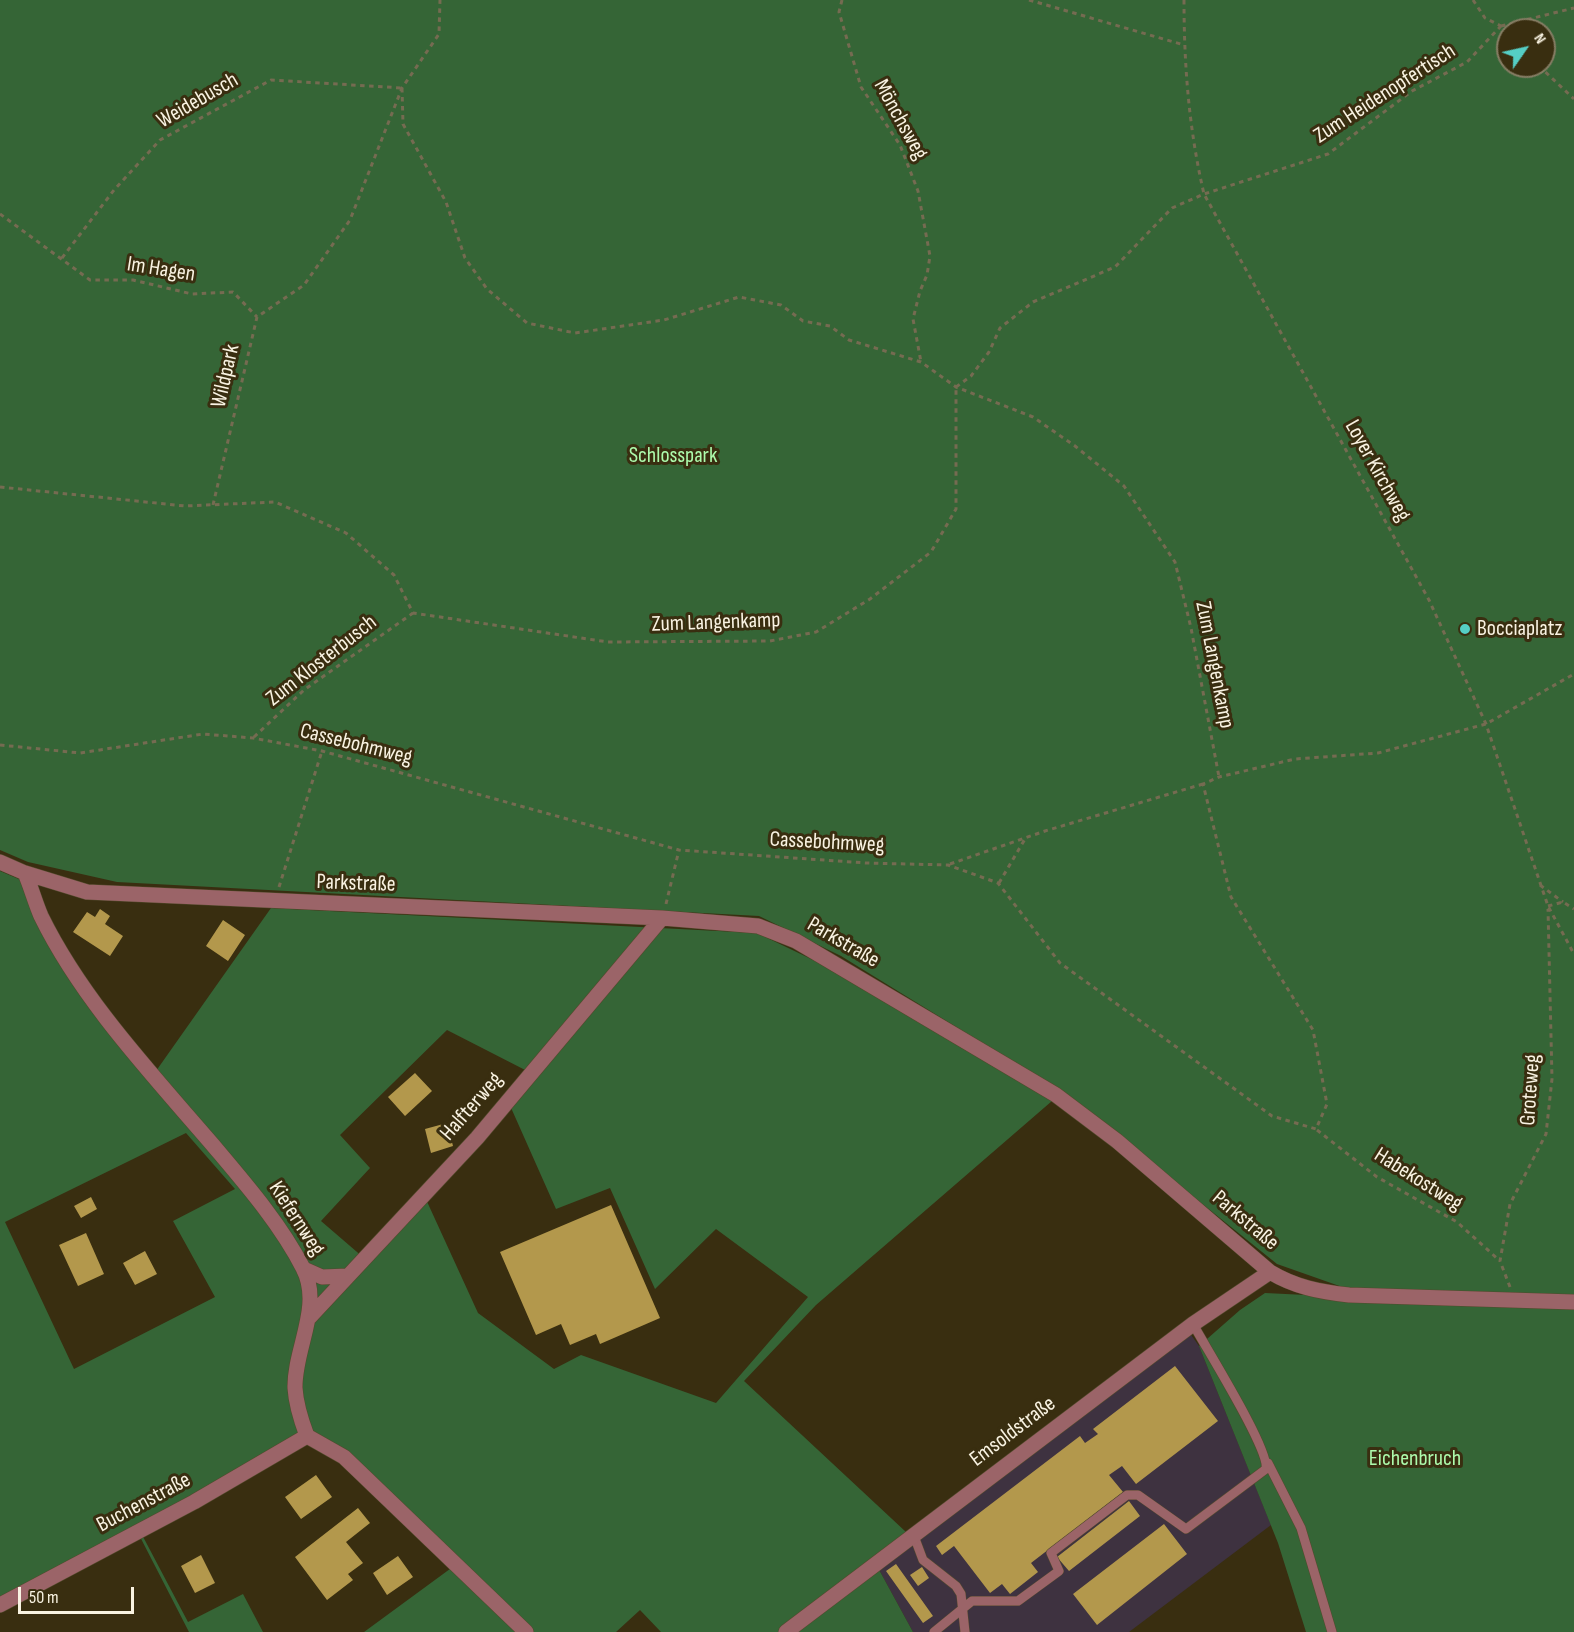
<!DOCTYPE html>
<meta charset="utf-8">
<style>
body{margin:0}
#map{position:relative;width:1574px;height:1632px;overflow:hidden;background:#392e10;font-family:"Sofia Sans Condensed",sans-serif}
canvas{display:block}
.north{position:absolute;left:1496px;top:18px;width:60px;height:60px;box-sizing:border-box;background:#392e10;border:2px solid #867d64;border-radius:50%;rotate:56deg;font-size:16px;font-weight:700;line-height:24px;text-align:center;color:#f9f3e2}
.north::after{content:'';display:block;margin:auto;width:21px;height:27px;background:#55cec5;clip-path:polygon(50% 0,100% 100%,50% 72%,0 100%)}
.scale{position:absolute;left:18px;top:1587px;width:116px;height:27px;box-sizing:border-box;border:3px solid #f9f3e2;border-top:0;padding-left:8px;font-size:18px;line-height:21px;white-space:nowrap;color:#f9f3e2;-webkit-text-stroke:4px #392e10;paint-order:stroke}
</style>
<div id="map">
<canvas width="1574" height="1632"></canvas>
<div class="north">N</div>
<div class="scale">50 m</div>
</div>
<script>
const context = document.querySelector('canvas').getContext('2d');
context.lineJoin = 'round';
function paint(path, color) { context.fillStyle = color; context.fill(path, 'evenodd'); }
function strokePath(path, color, width, dash) { context.strokeStyle = color; context.lineWidth = width; context.lineCap = dash ? 'butt' : 'round'; context.setLineDash(dash || []); context.stroke(path); }
function label(font, color, halo, rows, align = 'center') {
  context.font = font + ' "Sofia Sans Condensed",sans-serif'; context.lineWidth = 6; context.setLineDash([]); context.textBaseline = 'middle'; context.strokeStyle = halo; context.fillStyle = color; for (const [text, x, y, turn = 0] of rows) {
    context.save(); context.translate(x, y); context.rotate((+turn || 0) * Math.PI / 180); context.textAlign = isNaN(turn) ? turn : align; if (halo) context.strokeText(text, 0, 0); context.fillText(text, 0, 0); context.restore();
  }
}
paint(new Path2D(`
 M1189 1332 1199 1346 1271 1525 1129 1632H913L877 1566Z`), '#3e3240');
paint(new Path2D(`
 M0 0H1574V1299L1348 1289 1277 1264 1068 1096 841 956 759 916 117 882 28 862 0 850ZM1508 30H1544V66H1508Z
 M0 871 35 886C61 956 110 1013 156 1071L271 908 757 933 834 970 1052 1101 816 1305 744 1381 906 1532 781 1632H661L640 1610 616 1632H364L454 1566 344 1457 307 1436 140 1531 188 1622 243 1594 263 1632H189L136 1529 0 1599ZM447 1030 531 1073 508 1101 556 1209 610 1188 655 1289 716 1229 808 1297 716 1403 581 1355 554 1369 478 1313 424 1195 364 1258 321 1221 370 1168 340 1135ZM186 1133 235 1189 173 1221 215 1297 74 1369 5 1222Z
 M1265 1293 1574 1308V1632H1306L1278 1543 1199 1346 1240 1310Z
 M877 1566 913 1632H790Z`), '#356536');
paint(new Path2D(`
 M100 909 110 916 105 924 123 936 110 956 73 932 87 912 95 917Z
 M223 920 245 935 228 961 206 946Z
 M415 1073 432 1091 405 1116 388 1097Z
 M447 1123 453 1146 431 1153 425 1129Z
 M91 1197 97 1209 81 1218 74 1206Z
 M611 1205 660 1318 600 1344 596 1334 570 1345 561 1324 536 1335 500 1252Z
 M86 1233 104 1274 78 1286 59 1245Z
 M145 1251 157 1274 135 1285 123 1263Z
 M1175 1366 1218 1421 1136 1484 1122 1466 1109 1475 1123 1492 1031 1563 1038 1572 1010 1594 1002 1584 990 1593 954 1546 942 1555 936 1546 1080 1436 1085 1443 1098 1434 1093 1429Z
 M316 1475 332 1497 301 1519 285 1497Z
 M1129 1501 1140 1516 1069 1571 1057 1557Z
 M358 1508 370 1523 346 1542 363 1563 348 1574 353 1580 327 1600 295 1557Z
 M1164 1524 1187 1554 1097 1625 1073 1594Z
 M201 1555 215 1583 195 1593 181 1566Z
 M398 1556 413 1577 387 1595 373 1573Z
 M896 1564 933 1616 923 1623 886 1571Z
 M922 1567 929 1578 918 1586 910 1575Z`), '#b3984c');
const service = new Path2D(`
 M1268 1463 1301 1528 1332 1632
 M914 1536 923 1560 956 1586 961 1594 965 1632
 M934 1632 972 1601H1018L1059 1571 1051 1553 1127 1495H1138L1186 1529 1266 1469C1270 1450 1206 1348 1193 1324`);
const minor = new Path2D(`
 M0 862 25 873 87 892 662 918 758 926 796 941 1056 1095 1117 1141 1270 1272C1295 1287 1320 1292 1349 1295L1574 1302
 M25 873C31 887 35 902 41 916 82 1000 151 1073 212 1144 244 1182 280 1223 303 1268 323 1306 294 1349 295 1388 296 1405 301 1420 307 1436L344 1457 526 1632
 M304 1269 322 1277 348 1276
 M309 1318 477 1138 662 918
 M0 1605 194 1502 307 1436
 M786 1632 1193 1324 1270 1272`);
strokePath(service, '#544a2d', 10);
strokePath(minor, '#544a2d', 16);
strokePath(new Path2D(`
 M842 0 839 12 861 87 900 145 918 191 930 256 927 275 920 291 913 319 921 362
 M1029 0 1184 45
 M1184 0C1184 66 1189 130 1204 194L1429 600 1486 724 1548 906 1574 954
 M1473 0 1485 18 1501 26 1508 33
 M1501 26 1574 8
 M1539 66 1574 99
 M402 88 403 124 446 202 465 258 487 289 527 323 575 333 664 320 739 297 781 305 803 321 830 326 849 340 921 362 956 387 1033 417 1075 446 1124 486 1175 562 1191 628 1219 777
 M0 214 90 280H133L192 294 233 292 257 317
 M62 258 114 190 160 140 271 80 402 88
 M956 387 971 376 989 352 1000 328 1033 302 1115 267 1172 208 1204 194 1328 154 1412 91 1467 62 1501 26
 M0 487 185 506 275 502 346 533 394 575 413 613 608 642 770 641 816 632 870 599 931 552 956 509V388
 M213 505 257 317 304 285 350 220 402 88 439 34 440 0
 M254 737 304 690 413 613
 M0 745 80 753 203 734 253 738 322 751 679 850 866 863 948 865 998 883 1060 963 1272 1116 1316 1129 1327 1104 1313 1030 1231 897 1203 784 1219 777 1295 759 1378 753 1486 724 1574 674
 M950 864 1045 831 1203 784
 M999 883 1025 839
 M1540 885 1563 902
 M279 887 322 751
 M666 904 679 850
 M1548 906 1563 902 1574 909
 M1317 1130 1377 1177 1457 1222 1500 1261
 M1510 1287 1500 1261 1510 1204 1546 1134 1552 1079 1548 909`), '#756b51', 3, [4.5, 4.5]);
strokePath(service, '#9b6468', 9);
strokePath(minor, '#9b6468', 15);
for (const [x, y, r, color] of [
 [1465,629,6,"#55cec5"]
]) { const dot = new Path2D(); dot.arc(x, y, r, 0, 2 * Math.PI); context.fillStyle = color; context.fill(dot); strokePath(dot, '#392e10', 2); }
label('22px', '#f9f3e2', '#392e10', [
 ["Zum Heidenopfertisch",1385,94,-33],
 ["Weidebusch",198,101,-30],
 ["Mönchsweg",900,120,61],
 ["Im Hagen",161,270,9],
 ["Wildpark",226,376,-77],
 ["Loyer Kirchweg",1377,471,61],
 ["Zum Langenkamp",716,623,-2],
 ["Zum Klosterbusch",322,661,-38],
 ["Zum Langenkamp",1214,665,79],
 ["Cassebohmweg",356,745,14],
 ["Cassebohmweg",827,843,3],
 ["Parkstraße",356,884,2],
 ["Parkstraße",843,943,30],
 ["Groteweg",1531,1090,-86],
 ["Halfterweg",472,1107,-49],
 ["Habekostweg",1418,1180,32],
 ["Kiefernweg",296,1219,57],
 ["Parkstraße",1245,1221,40],
 ["Emsoldstraße",1013,1432,-37],
 ["Buchenstraße",144,1503,-28]
]);
label('22px', '#adfbac', '#392e10', [
 ["Schlosspark",673,456],
 ["Eichenbruch",1415,1459]
]);
label('22px', '#f9f3e2', '#392e10', [
 ["Bocciaplatz",1477,629]
], 'left');
</script>
